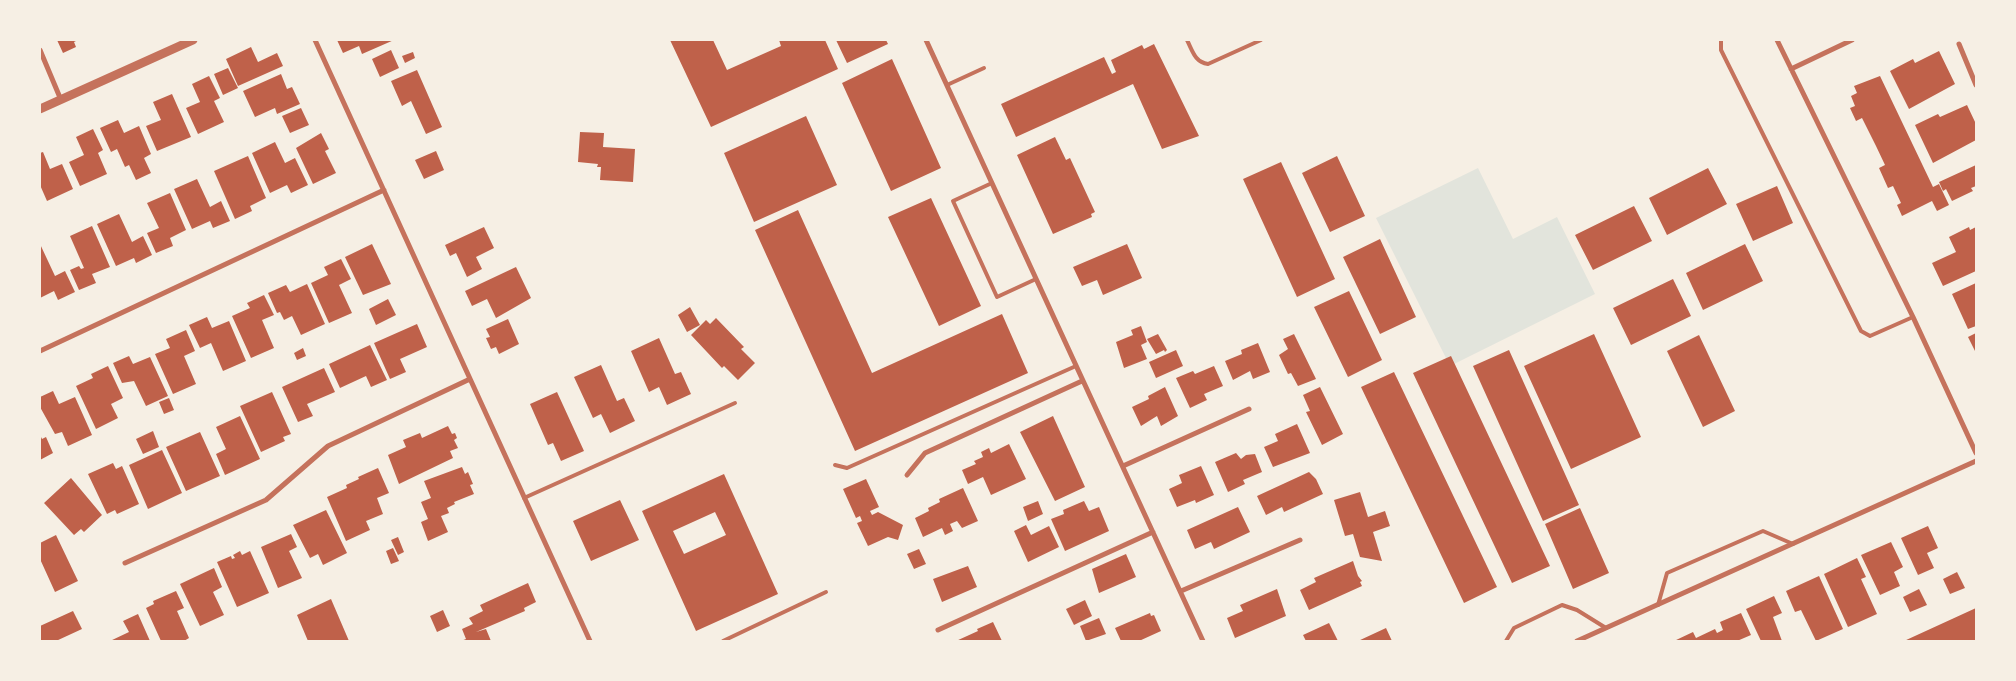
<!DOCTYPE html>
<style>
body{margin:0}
#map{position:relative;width:2016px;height:681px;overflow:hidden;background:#f6efe4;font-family:Barlow,sans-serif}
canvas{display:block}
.frame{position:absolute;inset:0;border:41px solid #f6efe4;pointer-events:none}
</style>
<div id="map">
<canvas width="2016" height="681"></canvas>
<div class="frame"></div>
</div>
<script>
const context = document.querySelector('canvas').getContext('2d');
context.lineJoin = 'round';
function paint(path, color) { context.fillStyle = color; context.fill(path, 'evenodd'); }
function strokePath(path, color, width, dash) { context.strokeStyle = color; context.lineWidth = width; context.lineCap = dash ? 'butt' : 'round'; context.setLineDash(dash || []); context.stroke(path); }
paint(new Path2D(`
 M1478 168 1513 239 1557 217 1595 294 1450 366 1376 218Z`), '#e2e4dc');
paint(new Path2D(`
 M57 40H78L74 42 76 47 63 53Z
 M337 40H394L362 54 359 46 343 53Z
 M670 40H713L727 70 781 46 779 40H825L838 69 711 127Z
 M836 40H886L888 44 847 63Z
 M1154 44 1199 136 1162 149 1133 84 1016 137 1001 104 1104 57 1112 74 1116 72 1111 60 1142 45 1144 49Z
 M251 47 258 62 277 53 283 66 238 86 226 59Z
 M391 50 399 68 380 77 372 59Z
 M1939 51 1955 84 1909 109 1890 71 1913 59 1915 63Z
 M413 52 415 58 405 63 402 56Z
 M892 59 941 168 891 191 842 83Z
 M228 68 238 88 223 95 214 74Z
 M417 70 442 127 426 134 411 101 402 106 391 81Z
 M281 74 287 89 292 87 300 104 277 114 275 108 255 117 243 91Z
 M209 76 220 98 214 101 224 122 198 134 186 108 200 102 192 84Z
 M1880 76 1933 187 1939 184 1949 205 1937 211 1932 201 1902 216 1897 205 1901 203 1893 186 1888 188 1879 168 1885 165 1876 146 1862 118 1856 121 1850 108 1855 106 1851 96 1857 93 1854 86Z
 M172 94 191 137 157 151 146 126 161 120 153 102Z
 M1967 105 1976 124V140L1933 163 1915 125 1938 114 1940 117Z
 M301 108 309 125 290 133 282 116Z
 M806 116 837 185 754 222 724 153Z
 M118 120 124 133 139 126 151 154 144 158 151 173 136 180 129 165 125 167 117 149 111 152 100 128Z
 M93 129 103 150 98 153 107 174 80 186 69 162 84 155 76 137Z
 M580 132 604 133 603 147 635 149 633 182 600 180 601 167H597L598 164 578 162Z
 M321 133 329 149 325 151 336 173 313 184 296 148Z
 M1055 137 1066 160 1070 158 1095 212 1091 214 1092 217 1053 234 1017 155Z
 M275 142 285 163 295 158 308 185 291 193 287 185 270 193 252 153Z
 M436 151 444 170 424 179 415 160Z
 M43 152 50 169 62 164 73 189 47 201 40 185V153Z
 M248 156 266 198 250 206 252 211 235 219 214 171Z
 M1337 156 1365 216 1330 232 1302 173Z
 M1281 162 1335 279 1297 297 1243 179Z
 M1976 165V186L1971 188 1973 191 1952 201 1946 189 1943 191 1939 182Z
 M1708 168 1727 204 1667 235 1649 198Z
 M197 179 210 207 221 201 230 221 213 228 210 221 192 229 174 189Z
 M1777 186 1793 223 1753 241 1736 204Z
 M170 193 186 230 170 238 173 246 156 253 147 233 159 228 147 203Z
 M931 198 981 306 939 326 888 217Z
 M1634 206 1652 241 1593 270 1575 235Z
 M798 210 872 373 1002 314 1028 373 855 451 755 230Z
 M119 214 132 242 143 236 152 255 136 263 134 258 116 266 97 224Z
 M92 226 110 267 92 274 96 283 79 290 70 270 79 266 81 269 84 268 70 236Z
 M484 227 494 248 476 257 482 269 467 277 456 253 450 256 445 245Z
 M1969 227 1970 230 1976 227V271L1943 286 1932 263 1956 252 1949 237Z
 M1380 239 1416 317 1380 334 1343 257Z
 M40 244 55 276 65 271 75 292 58 300 54 291 40 298Z
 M372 244 391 284 363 295 345 257Z
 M1127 244 1142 278 1103 295 1097 280 1082 286 1073 267Z
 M1745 244 1763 281 1703 310 1686 273Z
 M341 259 351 279 339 285 352 313 329 323 311 283 328 275 324 267Z
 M516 267 531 298 496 318 487 299 472 306 465 291Z
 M1673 279 1691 316 1631 345 1613 308Z
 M1976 283V326L1968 329 1952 294Z
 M307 284 325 324 301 335 292 316 284 320 280 312 277 313 268 293 286 285 290 292Z
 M1349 291 1382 360 1348 377 1314 307Z
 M264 295 274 315 262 320 274 348 251 358 232 316 250 308 247 303Z
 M388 299 396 315 376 325 369 309Z
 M690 307 700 325 687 332 678 315Z
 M207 317 212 328 229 321 246 361 223 371 211 343 200 348 189 325Z
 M716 318 744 347 741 349 755 363 738 380 724 366 722 368 691 335 706 320 710 324Z
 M508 319 519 344 499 354 496 347 491 349 486 338 490 337 486 329Z
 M417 324 427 347 400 359 406 372 390 379 374 343Z
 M1141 326 1147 342 1141 345 1147 359 1124 368 1116 342 1133 335 1131 330Z
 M186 330 195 351 184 356 196 384 173 394 155 354 170 348 166 339Z
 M1976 333V353L1968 337Z
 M1158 334 1167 350 1165 352 1164 350 1156 354 1147 339Z
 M1294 334 1316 379 1298 386 1291 373 1288 374 1279 355 1288 349 1283 339Z
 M1594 334 1641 437 1571 469 1524 366Z
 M1699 335 1735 411 1703 427 1667 351Z
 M659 338 675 374 681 372 691 394 667 405 659 387 649 392 631 351Z
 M1258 343 1270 372 1253 379 1250 371 1233 380 1225 361 1242 354 1241 350Z
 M370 345 387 380 371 387 366 376 340 388 329 364Z
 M303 348 306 356 297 360 294 353Z
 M1176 350 1183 366 1156 378 1149 362Z
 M1509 350 1579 505 1543 521 1473 366Z
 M129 356 133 364 150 357 168 396 146 406 134 381 122 383 113 363Z
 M1451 356 1550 566 1512 583 1413 373Z
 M601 365 617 401 624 398 635 421 610 433 601 414 593 418 574 377Z
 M108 366 123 398 111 404 118 418 96 429 76 386 93 378 91 374Z
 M1214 366 1223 386 1204 394 1207 400 1190 408 1176 378 1193 371 1195 374Z
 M324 368 335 392 307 404 313 416 298 422 282 387Z
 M1394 372 1497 587 1464 603 1361 387Z
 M1165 387 1178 416 1161 426 1157 416 1141 426 1132 407 1149 399 1148 396Z
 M1320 387 1343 434 1322 445 1306 412 1310 411 1303 395Z
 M53 391 59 404 75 397 92 435 68 446 62 432 55 434 40 407V397Z
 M272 392 291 434 283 437 285 441 261 452 240 406Z
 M557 392 584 451 561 461 553 443 548 445 530 404Z
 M169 398 174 410 164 414 159 402Z
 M240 416 260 459 225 475 216 454 226 449 216 427Z
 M1053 416 1085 487 1055 501 1020 432Z
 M1297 424 1310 453 1273 467 1264 447 1278 441 1275 434Z
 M448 426 452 434 455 433 457 438 454 440 458 448 450 451 453 458 399 484 388 455 406 447 403 440 420 433 422 438Z
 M153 431 159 447 143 454 136 439Z
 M200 432 220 476 186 491 166 447Z
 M40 435 42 439 46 437 53 453 40 460Z
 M1009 444 1026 479 991 495 983 477 968 484 962 470 976 464 974 461 983 457 981 452 989 448 991 453Z
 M162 450 182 493 148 509 129 465Z
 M1236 453 1241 459 1246 455 1255 454 1262 472 1243 480 1245 484 1228 492 1215 462Z
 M113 463 116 469 122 466 139 504 117 514 115 510 107 514 88 474Z
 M1201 466 1214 495 1196 503 1195 500 1177 507 1169 489 1182 483 1179 475Z
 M462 467 465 474 468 472 473 484 470 485 474 494 454 502 455 504 447 508 449 513 441 516 448 532 428 541 421 522 428 519 421 502 431 498 424 481Z
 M378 468 389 493 377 498 383 514 366 521 370 530 346 541 327 497 347 488 346 485 359 479 358 477Z
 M1309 472 1316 479 1323 494 1284 512 1282 507 1266 515 1257 496Z
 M724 474 778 594 696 631 642 511ZM715 512 726 535 684 554 673 531Z
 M71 478 102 515 84 532 81 529 74 535 44 503Z
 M866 479 879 507 870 511 872 515 878 512 903 525 898 540 888 537 868 546 857 523 862 521 860 516 856 518 843 489Z
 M963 488 978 521 962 528 957 521 950 524 953 531 945 535 942 528 923 537 915 518 929 511 928 508 940 502 939 499Z
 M1360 492 1368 517 1385 511 1390 526 1373 532 1382 561 1360 557 1353 534 1345 536 1334 500Z
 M620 500 639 540 591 561 573 521Z
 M1038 501 1043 514 1028 521 1023 507Z
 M1084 501 1089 511 1099 507 1109 531 1065 551 1051 519 1064 514 1063 510Z
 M1238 507 1250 532 1214 549 1211 542 1195 549 1187 530Z
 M1580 508 1609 573 1573 589 1545 524Z
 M326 510 347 553 323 565 318 554 310 558 293 525Z
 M1026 525 1031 535 1049 526 1059 547 1028 562 1014 531Z
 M1928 526 1938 548 1927 553 1934 568 1918 575 1901 538Z
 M291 534 297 547 289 551 302 578 278 588 261 547Z
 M56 535 78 581 55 592 40 559V543Z
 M398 537 404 552 398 555 391 540Z
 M1891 542 1903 567 1894 572 1900 586 1880 595 1861 555Z
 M393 548 399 561 391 564 386 551Z
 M919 549 926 564 914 569 907 554Z
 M240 551 242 555 250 551 269 593 237 607 217 562 231 556 232 559 235 558 233 555Z
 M1126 554 1136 577 1099 593 1092 569Z
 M1857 558 1866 577 1861 579 1877 614 1848 627 1824 574Z
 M1353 561 1358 576 1362 581 1360 582 1362 586 1309 610 1300 590 1316 582 1314 578Z
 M968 566 977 587 942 602 933 579Z
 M214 568 222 587 213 592 224 615 200 626 180 584Z
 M1957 572 1965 588 1950 594 1943 579Z
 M1819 576 1843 629 1816 641 1801 610 1795 612 1786 591Z
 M528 583 536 602 524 608 525 611 476 632 486 629 491 641H461L466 639 462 629 473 624 469 618 483 611 480 605Z
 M1277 589 1286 616 1235 638 1227 618 1243 611 1240 605Z
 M1919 589 1927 605 1910 612 1903 597Z
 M176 591 184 608 177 611 189 638 184 641H161L146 608 154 604 153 601Z
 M1774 596 1782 613 1773 617 1782 641H1761L1746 609Z
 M331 599 349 641H308L297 615Z
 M1085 600 1092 616 1074 625 1066 609Z
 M1976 608V641H1904Z
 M443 610 450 626 437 632 430 616Z
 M73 611 82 629 56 641H40V626Z
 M1150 613 1151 616 1154 615 1161 631 1139 641H1121L1115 628Z
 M1741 613 1751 635 1737 641H1674L1693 632 1696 638 1715 629 1717 633 1723 630 1720 622Z
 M138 614 150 641H110L129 632 123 621Z
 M1099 618 1106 634 1086 641 1080 626Z
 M993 622 1002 641H956L978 631 977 629Z
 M1329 623 1338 641H1306L1303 635Z
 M1386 628 1392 641H1358Z`), '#bf614a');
strokePath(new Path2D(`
 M1187 40C1193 52 1195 62 1208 64L1261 40
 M1721 40V50L1861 331 1870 336 1913 317
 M947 85 984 68
 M992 183 953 201 997 297 1036 279
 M835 465 847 468 1076 366
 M524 498 735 403
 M1658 605 1667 573 1763 531 1793 544
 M723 641 826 592
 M1506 641 1514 628 1562 605 1577 610 1606 628`), '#c5725c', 4);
strokePath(new Path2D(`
 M315 40 590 641
 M926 40 1203 641
 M1777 40 1913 317 1976 453
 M1959 44 1976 85
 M40 50 61 100
 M1791 69 1852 40
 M40 351 384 190
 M1123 466 1249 409
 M907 475 925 453 1082 381
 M125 563 266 500 328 446 470 379
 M1181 591 1300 540
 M938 630 1153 532
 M1577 641 1976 461`), '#c5725c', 5);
strokePath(new Path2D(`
 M40 109 193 40`), '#c5725c', 9);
</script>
